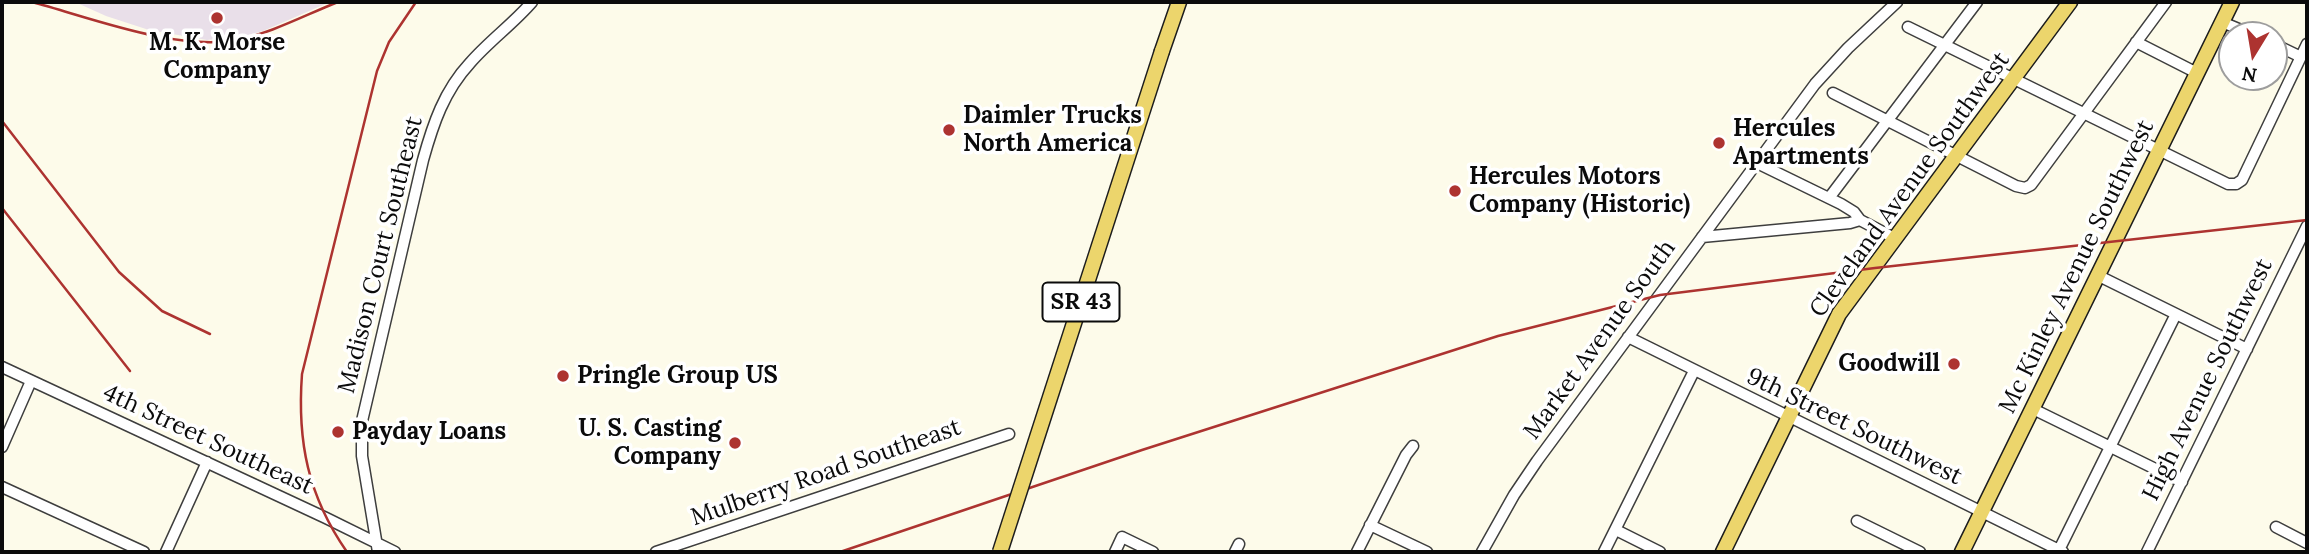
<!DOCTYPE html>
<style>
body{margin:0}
#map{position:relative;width:2309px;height:554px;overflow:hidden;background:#fdfbea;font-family:Lora,serif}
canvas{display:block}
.frame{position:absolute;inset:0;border:4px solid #0b0b0b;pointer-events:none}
.north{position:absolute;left:2218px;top:21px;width:70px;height:70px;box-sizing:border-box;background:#fff;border:2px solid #9d9d9d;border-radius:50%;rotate:191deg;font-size:19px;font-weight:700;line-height:28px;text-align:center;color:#0b0b0b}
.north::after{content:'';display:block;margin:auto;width:24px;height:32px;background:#ad3330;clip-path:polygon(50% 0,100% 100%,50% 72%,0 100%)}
</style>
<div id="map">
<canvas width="2309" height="554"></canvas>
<div class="frame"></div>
<div class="north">N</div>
</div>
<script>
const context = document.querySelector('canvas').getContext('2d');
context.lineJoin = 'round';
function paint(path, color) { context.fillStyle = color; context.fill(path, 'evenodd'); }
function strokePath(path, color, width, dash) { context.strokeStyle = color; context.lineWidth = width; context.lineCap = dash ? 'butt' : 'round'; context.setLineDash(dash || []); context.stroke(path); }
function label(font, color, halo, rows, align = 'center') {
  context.font = font + ' Lora,serif'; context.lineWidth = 7; context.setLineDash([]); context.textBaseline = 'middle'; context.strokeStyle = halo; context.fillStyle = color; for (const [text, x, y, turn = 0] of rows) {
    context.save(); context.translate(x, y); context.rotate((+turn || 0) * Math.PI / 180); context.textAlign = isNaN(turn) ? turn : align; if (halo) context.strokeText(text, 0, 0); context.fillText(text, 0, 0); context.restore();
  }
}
paint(new Path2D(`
 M75 2H330L263 31 245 36 207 40 149 30 106 16Z`), '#e9dfe9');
const minor = new Path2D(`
 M2222 22 2253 35
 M1908 27 2228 184H2236L2242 180 2307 44
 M2136 42 2197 73
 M2274 44 2301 57
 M1833 93 2016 186 2025 188 2031 185 2166 2
 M1757 163 1841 204 1854 212 1860 220 1896 239
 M1829 198 1977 2
 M1702 237 1850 223 1860 220
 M2099 276 2247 349
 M1628 337 2063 552
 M2 367 326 518 395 552
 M2033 409 2182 482
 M2 447 31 381
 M2 487 144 552
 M1857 521 1920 552
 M1370 525 1427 552
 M2276 527 2307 543
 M1616 530 1660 552
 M166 552 207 462
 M378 552 362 456V421L423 160C433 124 444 91 470 63 489 41 513 24 532 2
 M656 552 1009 434
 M1115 552 1122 537 1153 552
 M1235 552 1239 544
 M1357 552 1406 455 1413 446
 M1482 552 1514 495 1537 461 1815 84 1848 48 1897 2
 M1604 552 1694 371
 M2058 552 2176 314
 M2147 552 2307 226`);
const major = new Path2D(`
 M1162 51 1179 2
 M1723 552 1839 314 2070 2
 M1962 552 2232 2`);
strokePath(minor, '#3e3e3e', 13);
strokePath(major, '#1c1c1c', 17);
strokePath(minor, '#fff', 10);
strokePath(major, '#ecd56c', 14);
strokePath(new Path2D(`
 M32 2C92 18 176 51 237 40 272 33 305 15 338 2
 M2 121 119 272 162 311 210 334
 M2 208 130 371
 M347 552C308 496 297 442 302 374L377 71 389 42 416 2
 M840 552 1142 450 1498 336 1660 295 1875 268 2307 220`), '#ad3330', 2.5);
const majorBridge = new Path2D(`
 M1000 552 1162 51`);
strokePath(majorBridge, '#1c1c1c', 17, []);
strokePath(majorBridge, '#ecd56c', 14);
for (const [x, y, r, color] of [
 [217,18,7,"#ad3330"],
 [949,130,7,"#ad3330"],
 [1719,143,7,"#ad3330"],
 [1455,191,7,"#ad3330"],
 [1954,364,7,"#ad3330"],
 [563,376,7,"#ad3330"],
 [338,432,7,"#ad3330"],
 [735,443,7,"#ad3330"]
]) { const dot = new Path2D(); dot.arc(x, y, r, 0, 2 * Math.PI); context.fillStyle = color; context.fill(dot); strokePath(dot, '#fff', 2.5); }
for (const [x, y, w] of [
 [1081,302,77]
]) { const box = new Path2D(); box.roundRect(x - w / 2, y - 19.5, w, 39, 5); context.fillStyle = '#fff'; context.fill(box); strokePath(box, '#0b0b0b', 2); }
label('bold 23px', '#0b0b0b', null, [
 ["SR 43",1081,302]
]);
label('bold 24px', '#0b0b0b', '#fff', [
 ["M. K. Morse",217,43,"center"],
 ["Company",217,71,"center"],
 ["Daimler Trucks",963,116],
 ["North America",963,144],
 ["Hercules",1733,129],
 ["Apartments",1733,157],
 ["Hercules Motors",1469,177],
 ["Company (Historic)",1469,205],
 ["Goodwill",1940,364,"right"],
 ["Pringle Group US",577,376],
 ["U. S. Casting",721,429,"right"],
 ["Company",721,457,"right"],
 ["Payday Loans",352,432]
], 'left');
label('24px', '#0b0b0b', '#fff', [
 ["Cleveland Avenue Southwest",1910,185,-54],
 ["Madison Court Southeast",381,255,-76],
 ["Mc Kinley Avenue Southwest",2077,267,-64],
 ["Market Avenue South",1600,340,-54],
 ["High Avenue Southwest",2208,380,-64],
 ["9th Street Southwest",1854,427,26],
 ["4th Street Southeast",208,440,25],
 ["Mulberry Road Southeast",826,473,-19]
]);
</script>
